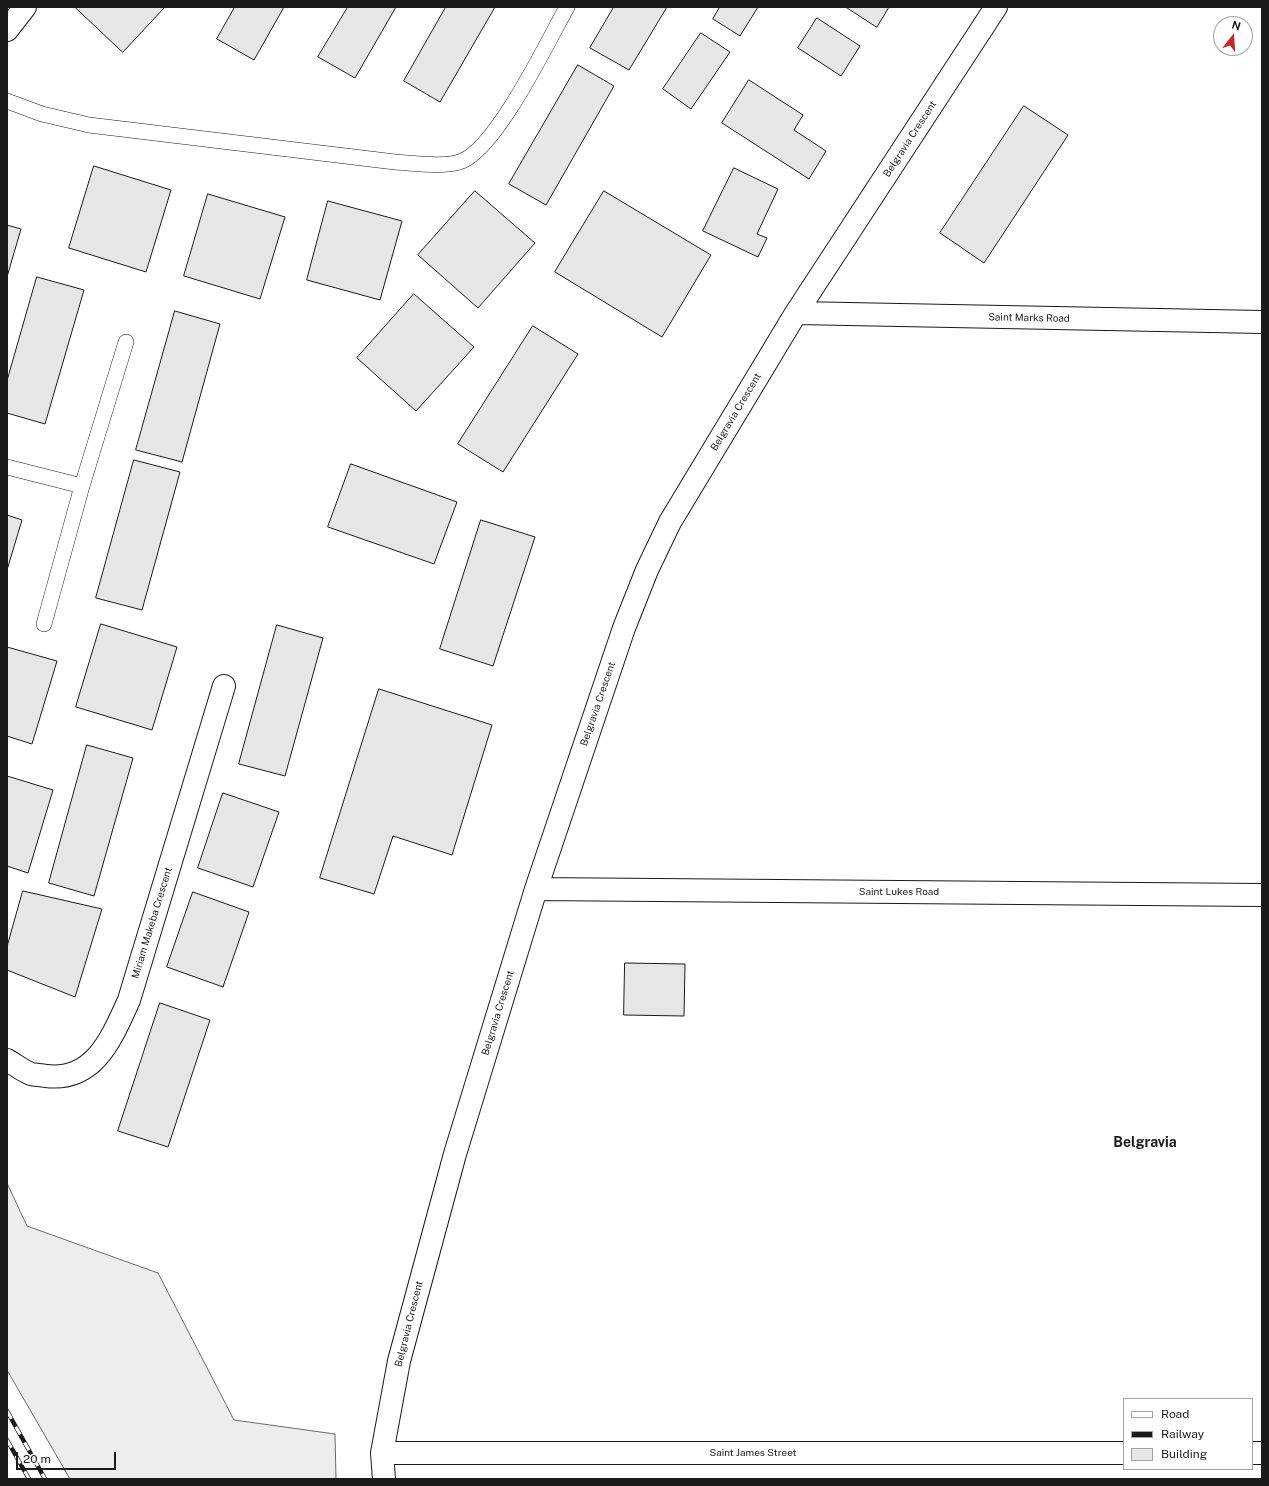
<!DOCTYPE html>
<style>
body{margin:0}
#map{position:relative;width:1269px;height:1486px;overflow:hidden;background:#fff;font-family:"Public Sans",sans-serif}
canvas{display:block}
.frame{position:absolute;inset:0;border:8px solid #1a1a1a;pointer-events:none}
.legend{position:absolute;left:1123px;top:1398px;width:130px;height:72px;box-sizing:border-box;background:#fff;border:1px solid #a3a3a3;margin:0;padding:5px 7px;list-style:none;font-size:12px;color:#1a1a1a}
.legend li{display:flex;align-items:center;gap:8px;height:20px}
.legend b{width:20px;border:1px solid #a3a3a3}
.north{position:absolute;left:1213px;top:16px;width:40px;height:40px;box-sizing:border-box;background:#fff;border:1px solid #a3a3a3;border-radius:50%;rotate:17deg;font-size:11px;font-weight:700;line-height:16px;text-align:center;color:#1a1a1a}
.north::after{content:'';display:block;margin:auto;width:14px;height:18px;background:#c62828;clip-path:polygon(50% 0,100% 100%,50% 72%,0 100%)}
.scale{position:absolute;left:16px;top:1452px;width:100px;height:18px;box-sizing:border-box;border:2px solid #1a1a1a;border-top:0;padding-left:5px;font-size:12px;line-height:14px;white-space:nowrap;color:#1a1a1a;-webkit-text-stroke:3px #fff;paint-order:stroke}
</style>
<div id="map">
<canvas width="1269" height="1486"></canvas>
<div class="frame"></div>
<ul class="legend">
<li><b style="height:5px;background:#fff"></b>Road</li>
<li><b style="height:5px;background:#1a1a1a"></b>Railway</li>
<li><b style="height:11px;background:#e6e6e6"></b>Building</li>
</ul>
<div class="north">N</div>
<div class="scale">20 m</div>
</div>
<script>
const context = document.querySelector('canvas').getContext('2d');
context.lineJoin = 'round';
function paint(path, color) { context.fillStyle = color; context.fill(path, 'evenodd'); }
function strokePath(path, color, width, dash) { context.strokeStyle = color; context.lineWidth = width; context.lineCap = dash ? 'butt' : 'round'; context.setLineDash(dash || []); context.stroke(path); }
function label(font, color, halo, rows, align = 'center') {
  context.font = font + ' "Public Sans",sans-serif'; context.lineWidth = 3; context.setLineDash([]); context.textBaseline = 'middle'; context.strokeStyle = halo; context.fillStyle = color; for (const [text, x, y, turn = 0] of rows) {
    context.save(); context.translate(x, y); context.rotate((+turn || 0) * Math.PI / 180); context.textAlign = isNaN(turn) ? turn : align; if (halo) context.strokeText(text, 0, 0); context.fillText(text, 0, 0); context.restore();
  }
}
const built = new Path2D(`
 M7 1183 27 1226 158 1273 234 1420 335 1434 336 1479H70L7 1370Z`);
paint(built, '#ededed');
strokePath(built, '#6a6a6a', 1);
const building = new Path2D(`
 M75 7H165L123 52Z
 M235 7H284L254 60 217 39Z
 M348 7H396L355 78 318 57Z
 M446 7H495L440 102 404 81Z
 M614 7H667L629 70 590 48Z
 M720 7H758L740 36 713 19Z
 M846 7H889L877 27Z
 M817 18 860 46 841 76 798 48Z
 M701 33 730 52 691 109 663 89Z
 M578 65 614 86 546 205 509 184Z
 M749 80 803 115 794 130 826 151 809 179 722 123Z
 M1024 106 1068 135 984 263 940 233Z
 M94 166 171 190 146 272 69 248Z
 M734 168 778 189 757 234 767 238 758 257 703 231Z
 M475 191 535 243 478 308 418 255Z
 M604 191 711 255 662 337 555 272Z
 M208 194 285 217 260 299 184 276Z
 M328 201 402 221 380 300 307 280Z
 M7 225 21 229 7 277Z
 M37 277 84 290 45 424 7 413V381Z
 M414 294 474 347 416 411 357 358Z
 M175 311 220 324 182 462 136 450Z
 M533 326 578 354 503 472 458 444Z
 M134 460 180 472 142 610 96 598Z
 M351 464 457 502 434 564 328 527Z
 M7 515 22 520 7 570Z
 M481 520 535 537 493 666 440 649Z
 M101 624 177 647 152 730 76 707Z
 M277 625 323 638 285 776 239 764Z
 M7 647 57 661 32 744 7 736Z
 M379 689 492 725 452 855 393 836 374 894 320 878Z
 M87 745 133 758 94 896 49 883Z
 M7 776 53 790 28 873 7 866Z
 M223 793 279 812 253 887 198 868Z
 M23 891 102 909 75 997 7 970V947Z
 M193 892 249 912 223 987 167 967Z
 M625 963 685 964 684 1016 624 1015Z
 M160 1003 210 1020 168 1147 118 1131Z`);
paint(building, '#e6e6e6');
strokePath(building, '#1a1a1a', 1);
const service = new Path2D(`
 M7 101 42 114 89 125 395 162C413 163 446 168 462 161 497 147 547 43 567 7
 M7 467 82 486
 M44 624 82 486 126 342`);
const minor = new Path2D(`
 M7 30 25 7
 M796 313 1262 322
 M536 889 1262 895
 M7 1060C14 1064 23 1071 31 1074 35 1075 41 1075 46 1076 95 1082 112 1037 129 1000L224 686
 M382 1453H1124
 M1252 1453H1262
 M384 1479 382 1453 399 1361 455 1154 536 889 624 628 647 570 670 522 796 313 996 7`);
strokePath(service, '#1a1a1a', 16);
strokePath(minor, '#1a1a1a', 24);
strokePath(service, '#fff', 15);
strokePath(minor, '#fff', 22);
const rail = new Path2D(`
 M7 1411 45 1479
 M7 1440 29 1479`);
strokePath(rail, '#1a1a1a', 4.5);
strokePath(rail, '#fff', 3, [9]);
label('10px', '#1a1a1a', '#fff', [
 ["Belgravia Crescent",910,139,-57],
 ["Saint Marks Road",1029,318,1],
 ["Belgravia Crescent",736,412,-59],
 ["Belgravia Crescent",598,704,-71],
 ["Saint Lukes Road",899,892],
 ["Miriam Makeba Crescent",152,923,-73],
 ["Belgravia Crescent",498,1013,-73],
 ["Belgravia Crescent",409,1324,-76],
 ["Saint James Street",753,1453]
]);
label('bold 14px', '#1a1a1a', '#fff', [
 ["Belgravia",1145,1143]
]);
</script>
